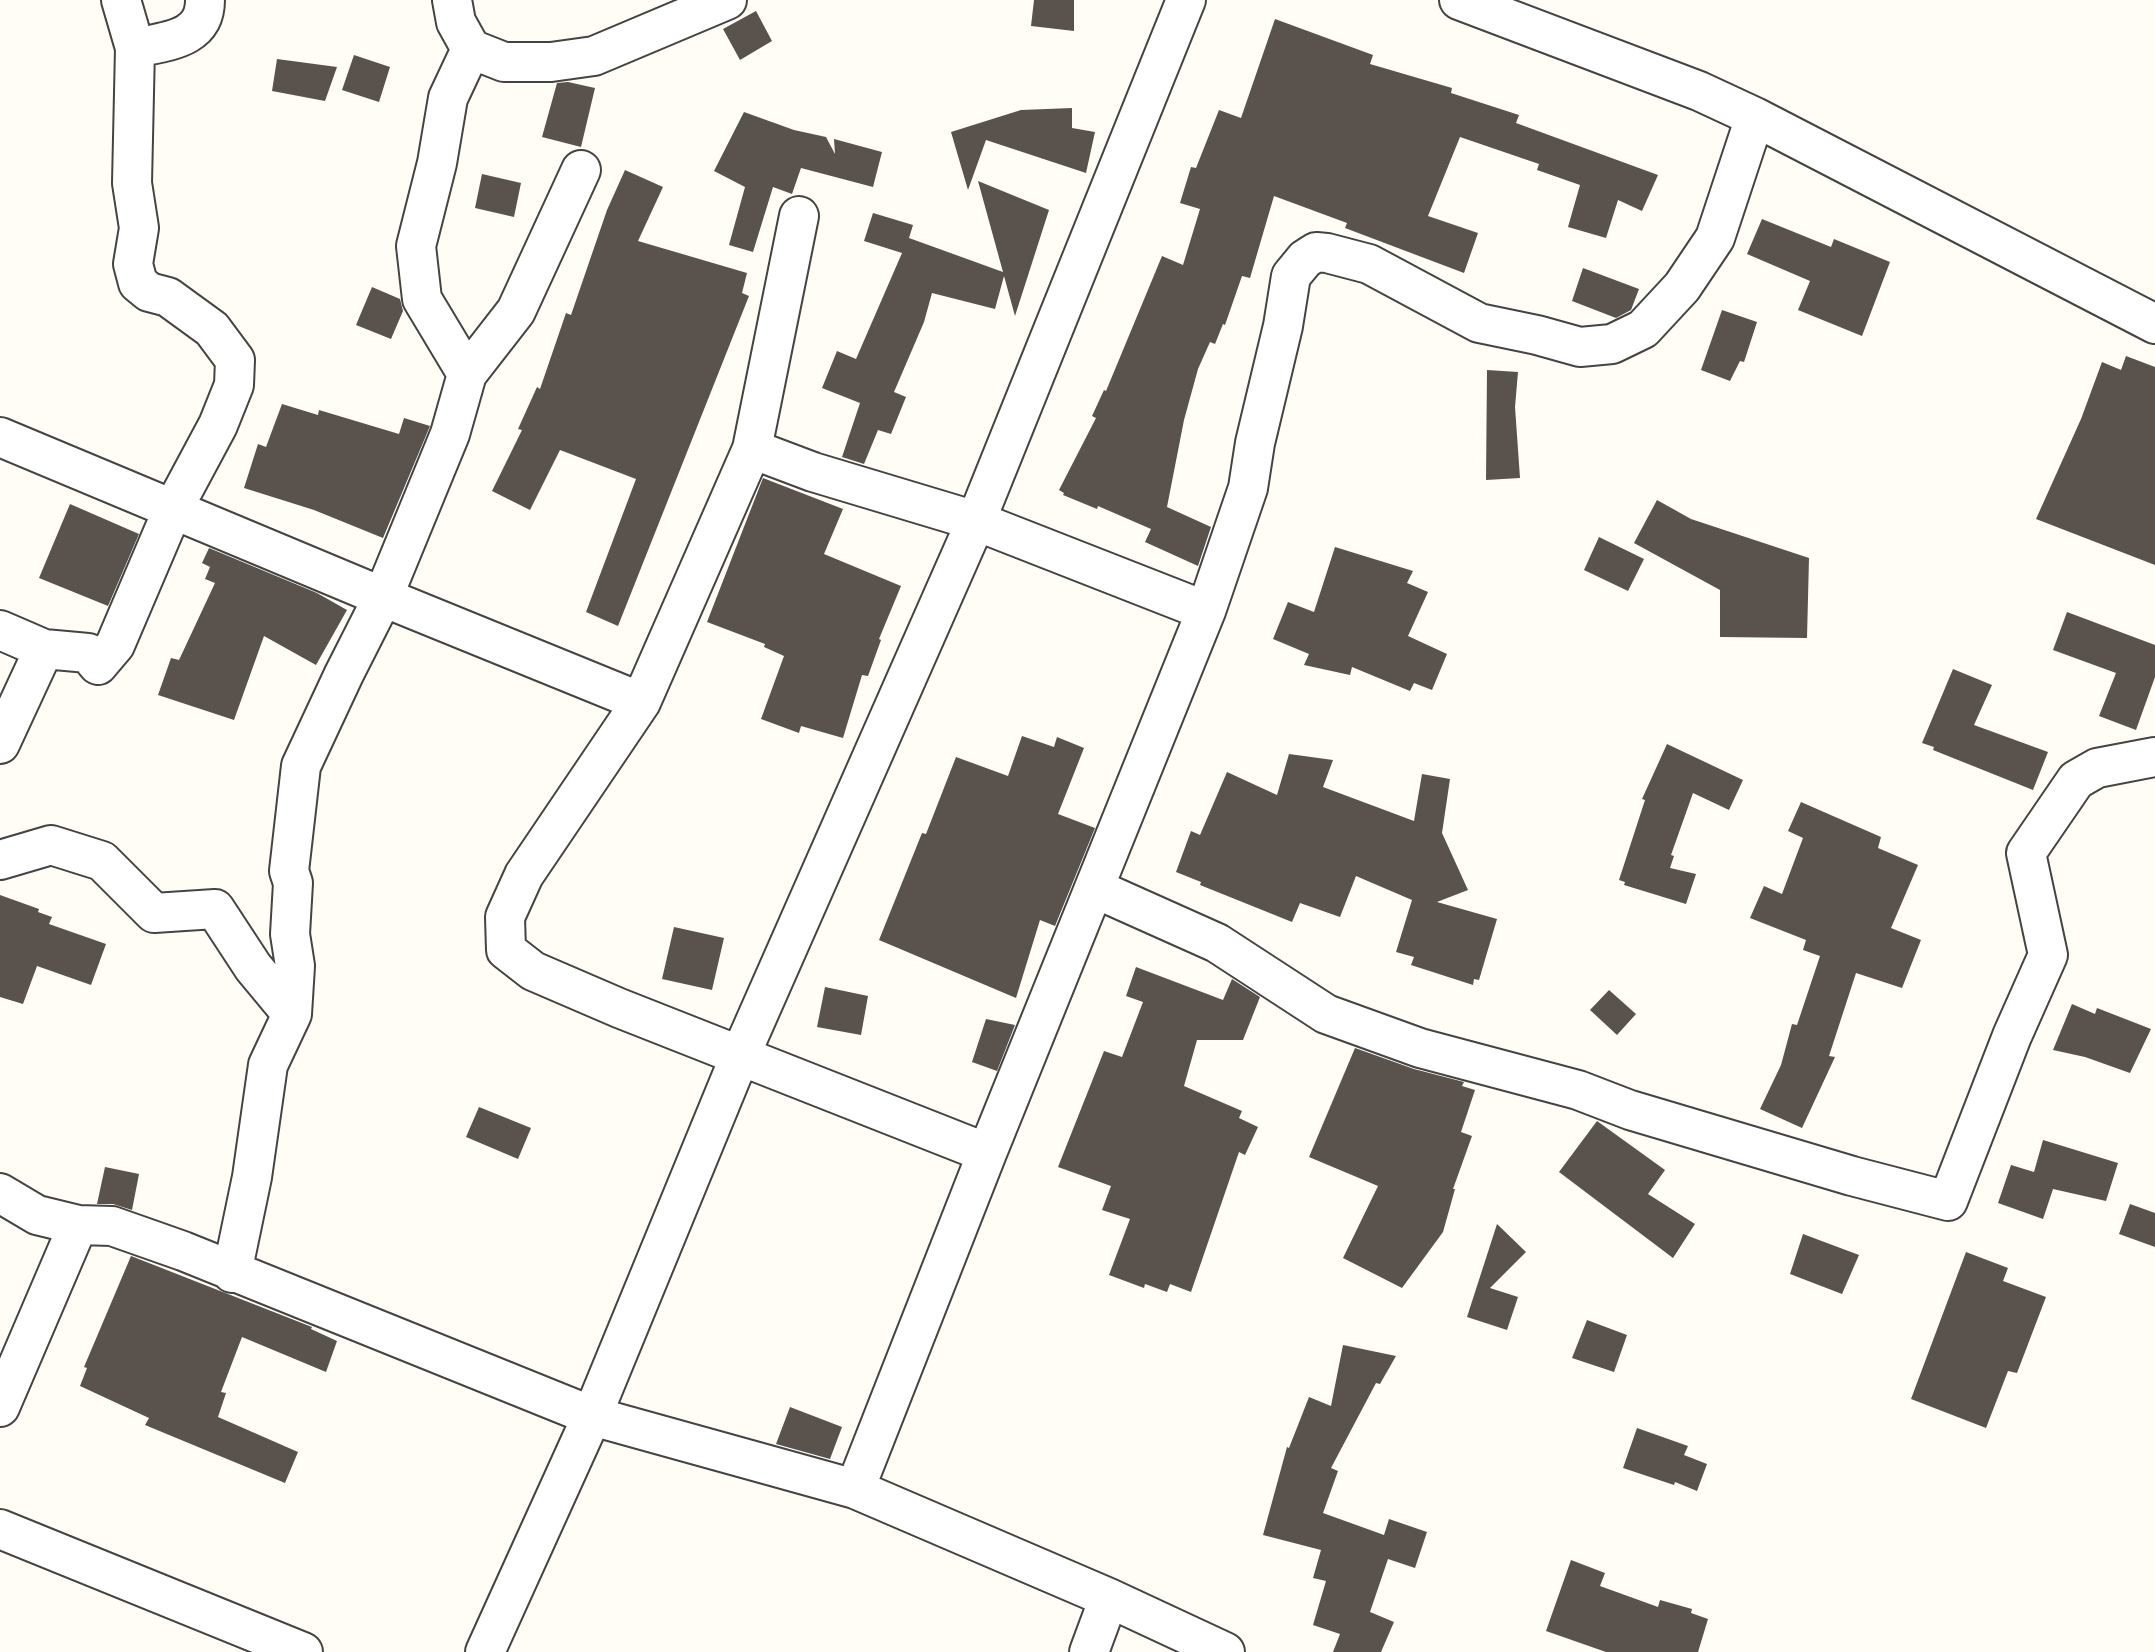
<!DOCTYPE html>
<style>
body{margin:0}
canvas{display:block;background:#fffdf5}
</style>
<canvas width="2155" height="1652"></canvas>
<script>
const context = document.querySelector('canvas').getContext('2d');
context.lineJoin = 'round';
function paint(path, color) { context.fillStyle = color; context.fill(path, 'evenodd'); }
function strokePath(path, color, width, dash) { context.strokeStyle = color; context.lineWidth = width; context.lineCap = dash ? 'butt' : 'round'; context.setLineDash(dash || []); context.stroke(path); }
paint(new Path2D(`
 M1034 0H1074V31L1031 26Z
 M756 11 772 41 740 60 723 29Z
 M1275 19 1373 55 1370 64 1452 88 1451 93 1519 115 1516 123 1658 175 1642 211 1618 200 1606 238 1568 227 1580 185 1537 170 1539 164 1460 137 1428 216 1478 233 1464 273 1345 228 1347 223 1274 196 1250 278 1242 276 1225 325 1223 324 1215 344 1210 342 1198 369 1184 420 1167 507 1211 527 1198 566 1145 542 1151 529 1098 506 1097 509 1063 495 1064 493 1059 490 1096 418 1092 416 1104 390 1106 391 1162 256 1183 265 1200 209 1180 203 1191 167 1196 168 1219 110 1241 118Z
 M354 55 390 67 379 102 342 90Z
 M277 59 337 67 325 101 272 91Z
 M568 82 595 88 581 147 542 137 557 83Z
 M1072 108V128L1095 132 1086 173 986 140 968 190 951 132 1021 110Z
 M744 112 794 130 826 137 835 154 834 139 882 152 873 187 801 168 792 194 773 187 753 252 729 245 745 187 714 171Z
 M625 170 663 187 638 241 747 273 742 293 749 296 618 626 586 612 636 479 560 450 530 510 492 491 522 430 518 429 537 387 540 389 566 313 571 315 607 210Z
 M482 174 521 183 514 217 475 208Z
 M978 181 1049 210 1015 316 1004 276 995 309 932 293 924 322 894 392 906 397 891 434 878 430 864 464 842 457 860 403 822 388 837 351 856 359 902 253 864 241 873 213 913 225 909 238 1003 272Z
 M1762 219 1831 247 1834 239 1890 262 1862 336 1798 310 1810 281 1747 254Z
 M1583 268 1639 289 1631 310 1616 318 1572 301Z
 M372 287 400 299 403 311 391 339 356 325Z
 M1722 310 1757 322 1744 362 1740 361 1730 381 1701 370Z
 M2126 356 2155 367V565L2036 519 2081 419 2102 362 2121 370Z
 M1487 370 1518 372 1515 407 1520 478 1486 480Z
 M282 404 318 415 319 410 399 434 404 418 430 426 383 538 314 510 244 488 258 444 266 447Z
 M763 478 843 509 824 554 901 586 879 639 881 640 868 676 862 675 843 738 801 726 799 733 761 719 784 656 764 647 765 644 707 622Z
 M1657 500 1691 519 1809 558 1807 638 1720 637V590L1634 543Z
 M70 504 139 534 108 606 39 578Z
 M1599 537 1644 559 1628 591 1584 570Z
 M1335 547 1413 571 1407 583 1428 592 1408 636 1447 654 1432 690 1414 683 1410 691 1352 667 1350 675 1304 665 1309 654 1273 639 1288 602 1314 612Z
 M209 548 317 593 347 610 316 665 264 636 234 720 158 695 171 658 179 660 215 583 205 579 210 567 202 563Z
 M2067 612 2155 645V677L2136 730 2099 716 2116 673 2053 650Z
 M1953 669 1992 685 1974 725 2048 752 2033 790 1933 750 1934 747 1922 743Z
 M1022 736 1054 747 1057 737 1084 748 1058 814 1095 828 1055 926 1040 920 1016 998 879 940 922 833 926 834 956 757 1008 776Z
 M1667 744 1743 780 1729 810 1693 793 1671 855 1674 856 1670 868 1696 874 1686 904 1624 885 1625 882 1619 880 1645 800 1642 799Z
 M1289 754 1333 760 1323 787 1414 821 1422 774 1450 779 1442 833 1468 890 1437 902 1497 919 1479 980 1474 979 1473 985 1411 965 1414 957 1396 952 1412 900 1356 876 1340 917 1300 903 1292 922 1200 885 1201 882 1176 872 1191 831 1200 835 1227 772 1277 795Z
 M1801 802 1881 837 1878 848 1918 865 1891 928 1921 940 1902 988 1856 973 1829 1056 1835 1057 1802 1128 1760 1109 1781 1065 1792 1024 1797 1025 1820 956 1803 950 1806 940 1750 918 1764 886 1782 894 1803 838 1788 831Z
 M0 895 39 909 38 912 52 917 49 924 106 944 91 985 37 966 23 1004 0 997Z
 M674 927 724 938 712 990 662 979Z
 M1136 967 1223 1000 1232 979 1260 997 1243 1040H1197L1184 1086 1242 1111 1239 1118 1258 1127 1245 1155 1239 1152 1191 1292 1170 1284 1167 1292 1145 1284 1144 1288 1109 1275 1130 1219 1102 1210 1111 1186 1058 1167 1104 1051 1122 1057 1143 1002 1126 996Z
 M825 987 868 996 861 1035 817 1027Z
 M1609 990 1636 1014 1617 1035 1590 1010Z
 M2072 1004 2095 1014 2097 1008 2151 1029 2130 1073 2085 1057 2053 1050Z
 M986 1019 1015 1025 997 1071 972 1062Z
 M1355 1048 1414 1069 1464 1082 1462 1086 1475 1090 1461 1132 1472 1136 1453 1189H1455L1443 1232 1402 1288 1343 1258 1378 1186 1309 1157Z
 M479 1107 531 1128 518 1159 466 1137Z
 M1597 1121 1665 1170 1648 1194 1695 1224 1673 1258 1559 1172Z
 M2043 1140 2118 1163 2106 1201 2053 1189 2043 1219 1998 1203 2011 1165 2034 1172Z
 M105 1167 139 1174 132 1210 113 1204H97Z
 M2130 1204 2155 1213V1247L2119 1234Z
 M1497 1224 1526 1252 1490 1288 1518 1297 1507 1330 1467 1317Z
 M1803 1234 1859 1255 1842 1294 1790 1274Z
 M1966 1252 2008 1268 2003 1281 2046 1297 2017 1373 2008 1371 1986 1428 1911 1399Z
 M131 1256 312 1327 311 1329 337 1341 326 1372 242 1337 221 1392 226 1393 218 1417 298 1452 285 1483 145 1425 149 1418 80 1386 87 1368 84 1367Z
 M1587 1320 1627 1335 1614 1372 1572 1358Z
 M1343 1345 1396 1356 1380 1384 1376 1383 1331 1468 1338 1471 1323 1513 1384 1535 1389 1519 1427 1532 1415 1568 1388 1559 1370 1612 1394 1622 1381 1652H1333L1340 1634 1313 1625 1326 1581 1313 1578 1321 1550 1263 1535 1287 1447 1289 1448 1309 1397 1331 1406Z
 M790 1407 842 1427 830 1459 776 1444Z
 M1637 1428 1688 1446 1684 1455 1707 1464 1697 1491 1675 1482 1674 1485 1623 1468Z
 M1571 1560 1605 1573 1600 1586 1658 1607 1660 1600 1692 1609 1691 1613 1708 1619 1698 1652H1606L1546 1631Z`), '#5a524d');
const minor = new Path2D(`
 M452 0 456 22 471 49 504 62H551L594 56 727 0
 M1459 0 1699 91 1755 117 2155 324
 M135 48C166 41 205 40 205 0
 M467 374 422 299 416 246 437 163 448 98 471 49
 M0 437 383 597 641 702
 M752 449 799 216
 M0 630 44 649 0 744
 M44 649 88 653 98 665 115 645 173 509 218 425 234 385 235 360 212 329 168 297 149 292 138 283 133 264 139 228 132 183 135 48 121 0
 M0 860 51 845 102 861 154 913 215 909 253 967 292 1014
 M1094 888 1217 943 1326 1014 1420 1048 1578 1090 1630 1110 1852 1176 1948 1201 2012 1036 2048 955 2026 853 2076 780 2097 768 2155 757
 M987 1153 619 1008 533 971 506 950 505 917 524 875 641 702 752 449 813 472 976 521 1206 611
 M0 1193 37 1215 78 1225 112 1226 183 1251 592 1416 855 1489 1109 1598 1225 1652
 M232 1273 252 1177 268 1065 292 1014 295 966 290 934 293 883 289 871 301 766 344 674 383 597 450 434 467 374 516 311 581 170
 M0 1407 78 1225
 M855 1489 987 1153 1206 611 1248 488 1255 443 1283 326 1291 276 1305 259 1316 252 1327 253 1369 264 1479 323 1537 335 1580 347 1612 344 1643 329 1682 287 1715 238 1755 117
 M485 1652 592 1416 740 1056 976 521 1186 0
 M1089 1652 1109 1598`);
const tertiary = new Path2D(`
 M0 1529 303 1652`);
strokePath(minor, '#444', 42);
strokePath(tertiary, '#444', 42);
strokePath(minor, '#fff', 38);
strokePath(tertiary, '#fff', 38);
</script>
